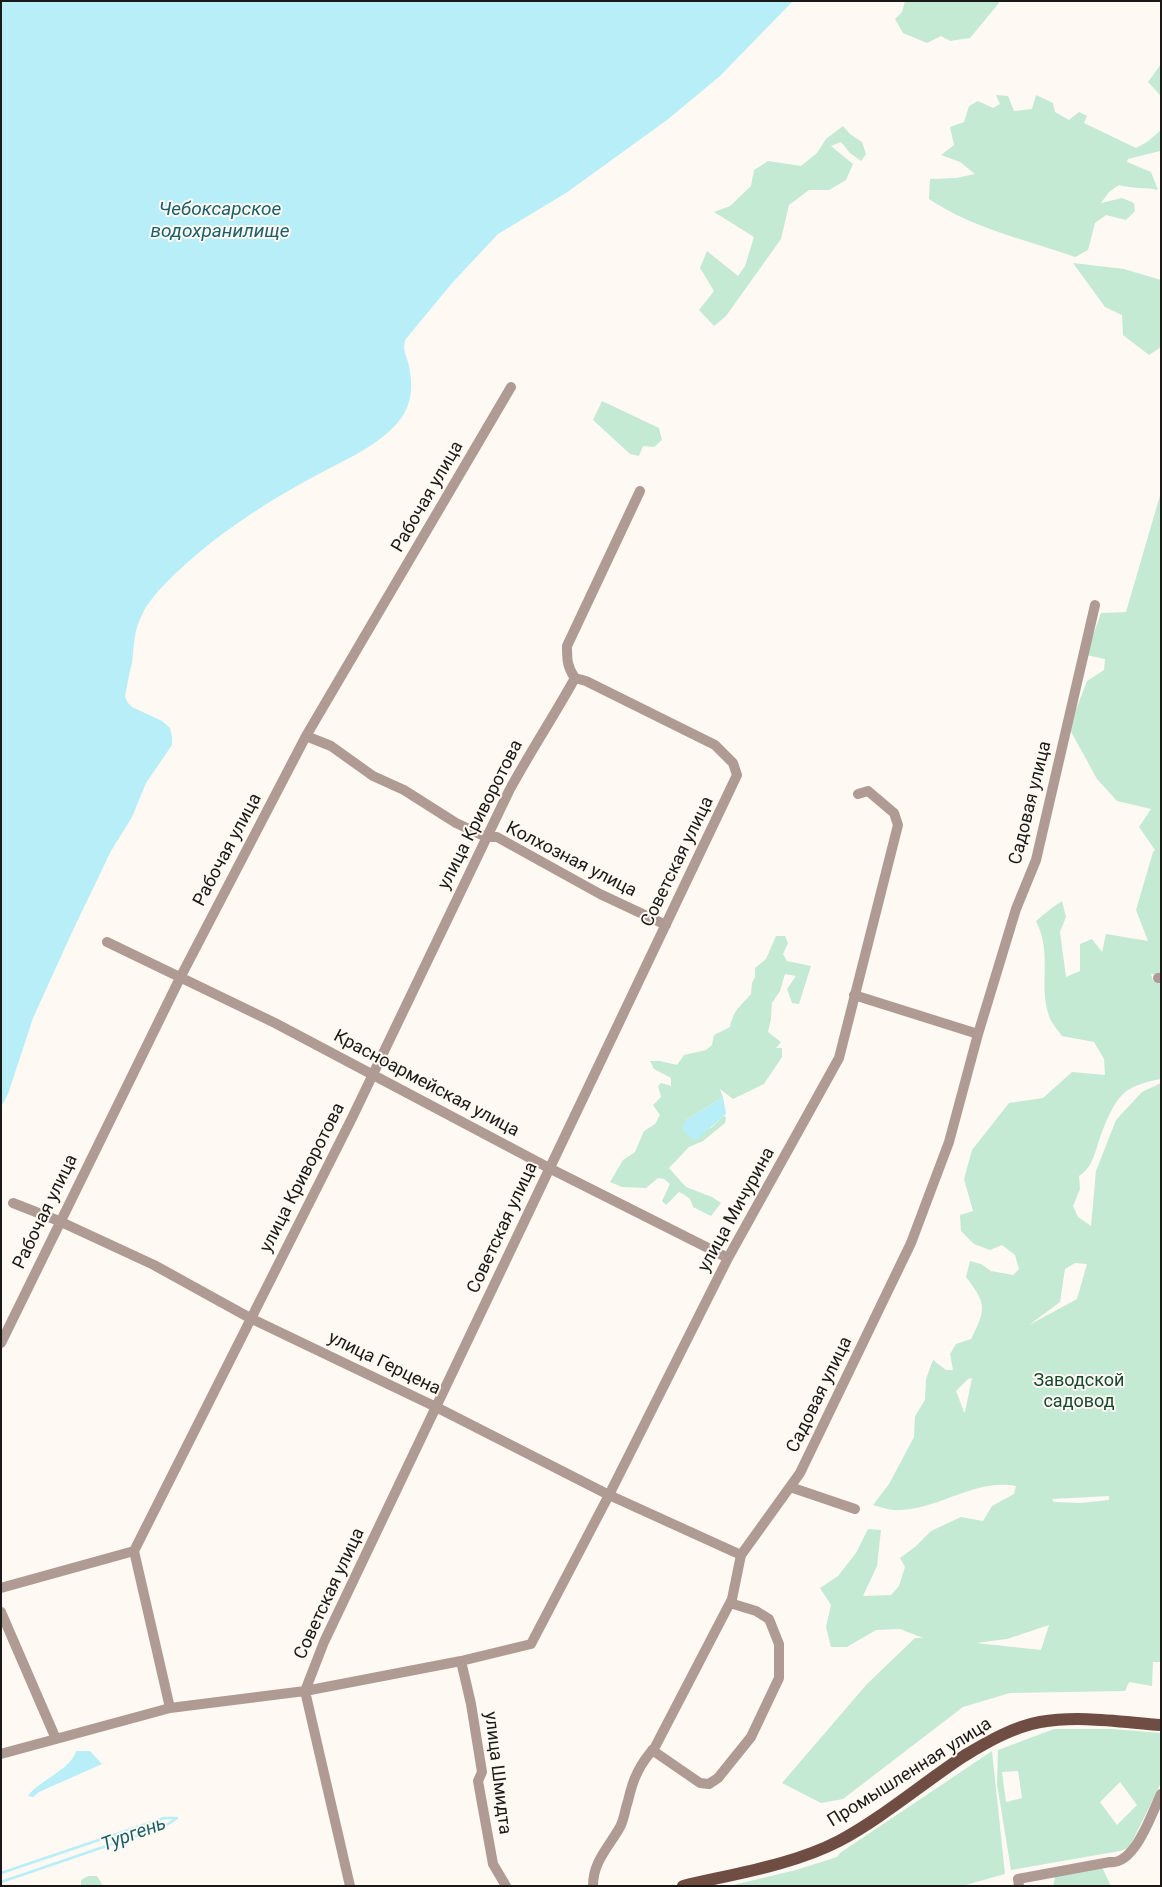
<!DOCTYPE html>
<meta charset="utf-8">
<style>
body{margin:0}
#map{position:relative;width:1162px;height:1887px;overflow:hidden;background:#fef9f2;font-family:Roboto,sans-serif}
canvas{display:block}
.frame{position:absolute;inset:0;border:2px solid #1b1917;pointer-events:none}
</style>
<div id="map">
<canvas width="1162" height="1887"></canvas>
<div class="frame"></div>
</div>
<script>
const context = document.querySelector('canvas').getContext('2d');
context.lineJoin = 'round';
function paint(path, color) { context.fillStyle = color; context.fill(path, 'evenodd'); }
function strokePath(path, color, width, dash) { context.strokeStyle = color; context.lineWidth = width; context.lineCap = dash ? 'butt' : 'round'; context.setLineDash(dash || []); context.stroke(path); }
function label(font, color, halo, rows, align = 'center') {
  context.font = font + ' Roboto,sans-serif'; context.lineWidth = 4; context.setLineDash([]); context.textBaseline = 'middle'; context.strokeStyle = halo; context.fillStyle = color; for (const [text, x, y, turn = 0] of rows) {
    context.save(); context.translate(x, y); context.rotate((+turn || 0) * Math.PI / 180); context.textAlign = isNaN(turn) ? turn : align; if (halo) context.strokeText(text, 0, 0); context.fillText(text, 0, 0); context.restore();
  }
}
paint(new Path2D(`
 M905 1H998L999 3 970 38 950 41 941 36 927 43 903 33 895 19 902 12Z
 M1161 64V96L1148 82Z
 M996 95 1008 96 1014 111 1032 109 1036 95 1053 103 1055 112 1069 120 1079 112 1087 116 1084 123 1136 148 1147 142 1161 130 1160 151 1128 159 1127 162 1151 172 1158 190C1145 187 1132 189 1119 185L1109 192 1101 203 1122 198 1134 203 1135 211 1126 220 1106 215 1095 223 1088 250 1075 257C1026 240 972 228 929 199L930 179 956 178 975 174 960 162 941 155 954 145 950 127 964 122 969 106 978 101 993 108 1000 104Z
 M843 126 850 134 862 142 866 154 861 161 850 153 841 142 831 146 853 164 846 180 829 190H809L789 205 781 239 726 316 714 326 699 310 714 291 700 268 707 251 738 276 745 266 754 237 714 212 730 206 751 186 754 170 768 161 801 166 817 153 826 139Z
 M1073 263 1124 269 1161 280V347L1149 355 1123 335 1122 315 1105 307Z
 M602 401 659 428 662 440 654 447 643 446 639 456 630 454 593 420Z
 M1161 492V975L1151 974 1153 981 1161 982V1079C1149 1081 1138 1084 1128 1090 1113 1099 1102 1131 1097 1147 1093 1159 1090 1169 1079 1176L1080 1189 1073 1206 1078 1217 1091 1226 1096 1171 1116 1120 1142 1092 1161 1083V1662H1153L1152 1686 1129 1682 1125 1691 1010 1693 963 1707 843 1799 821 1803 782 1783 867 1684 915 1638H923L900 1629 876 1630 847 1647H831L826 1627 831 1605 820 1588 838 1576 856 1553 868 1529 881 1530 877 1566 863 1596 891 1595 899 1586 905 1567 900 1558 915 1547 931 1531 961 1517 983 1521 992 1506 1014 1494 1016 1486C976 1478 940 1509 899 1510 891 1511 881 1507 873 1505L889 1484 914 1437 915 1416 925 1400 926 1379 933 1360 946 1370H953L950 1354 956 1344 971 1339C986 1310 987 1304 966 1277L970 1261 981 1264 991 1271 1013 1275 1019 1269 1015 1255 1002 1245 990 1250 974 1244 961 1231 960 1215 973 1211 964 1179 972 1150 1009 1103 1043 1098 1072 1072 1105 1075 1104 1059 1094 1042 1062 1036C1058 1030 1051 1023 1049 1016 1038 983 1053 955 1036 921L1053 907 1062 901 1066 917 1060 932 1066 977 1080 971V944L1092 939 1102 952 1106 934 1148 941 1136 910 1153 852 1155 850 1139 827 1151 809 1117 801 1097 779 1069 728 1087 681 1104 670 1105 659 1086 655 1101 613 1126 612ZM1075 1263 1087 1264 1077 1299 1029 1325 1060 1302 1065 1269ZM972 1378 965 1412H964L956 1391 968 1379ZM1109 1496V1500L1081 1503 1054 1502 1052 1499ZM1049 1625 1041 1650 976 1643 1007 1639Z
 M776 936H785L788 943 783 954 787 961 811 966 799 1004 792 1003 787 989 796 976 785 974 780 991 772 1003 771 1019 768 1032 781 1042 776 1048H782V1057L764 1084 733 1099 720 1089 723 1097 686 1120 711 1128 723 1116 726 1117 725 1123 703 1141 689 1147 669 1168 686 1187 712 1197 721 1203 711 1216 693 1207C691 1198 687 1196 679 1192L666 1205 662 1201 670 1184 664 1179 658 1178 646 1188 622 1187 610 1182 623 1160 635 1152 644 1131 655 1124 660 1115 653 1105 661 1097 658 1086 661 1083 671 1086V1078L654 1069 650 1061H660L677 1065 684 1055 706 1050 712 1045 714 1035 730 1027C734 1009 740 1007 751 994L752 983 755 977V968L766 959Z
 M1054 1729H1112L1161 1733V1783L1129 1848 1120 1851 1011 1870 997 1784 998 1750ZM1018 1771 1022 1798 1006 1802 1002 1772ZM1120 1782 1137 1805 1117 1825 1100 1802Z
 M992 1751 1005 1874 962 1886H729L796 1870 837 1857 840 1853Z
 M1101 1865 1111 1886H1053L1055 1877Z
 M88 1876H97L103 1886H81V1880Z`), '#c4ead3');
paint(new Path2D(`
 M1 1H793L720 76 667 120 566 193 498 234 453 282 405 340C403 349 405 353 408 362 412 378 413 395 406 410 393 437 354 456 328 469 271 499 213 535 167 582 158 591 147 603 142 615 134 629 134 647 132 663 129 674 127 685 125 697L128 703 132 707 162 721 170 728 172 737V745L146 783 132 817 111 851 73 930 33 1018 8 1094 1 1107Z
 M723 1097 726 1114 695 1141 682 1130 686 1120Z
 M76 1751H90L102 1764 39 1792 33 1797 28 1796C39 1780 71 1770 76 1751Z`), '#b7eef7');
strokePath(new Path2D(`
 M1 1873 164 1818H176
 M1 1882 165 1826 177 1818`), '#b7eef7', 2.5);
strokePath(new Path2D(`
 M575 678C567 667 567 659 567 646L640 491
 M306 736 331 746 373 776 404 790 456 823 486 837H497L600 894 666 925
 M107 942 275 1023 549 1168 728 1258
 M1158 978H1161
 M854 995 978 1034
 M13 1203 59 1221 154 1265 250 1318 436 1407 609 1495 741 1555
 M1 1343 180 978 306 736 511 387
 M790 1487 855 1509
 M1 1588 134 1551
 M1 1612 56 1739
 M461 1661 471 1704 482 1772 478 1781 493 1864 506 1886
 M170 1708 134 1551 352 1118 509 791C530 752 554 716 575 678
 M652 1750 700 1783 709 1784 718 1778 751 1737 779 1678V1644L769 1619 756 1611 730 1603
 M1 1754 170 1708 305 1691 461 1661 531 1644 609 1495 728 1258 839 1058 898 825 894 813 868 791 858 794
 M350 1886 305 1691 324 1642 737 775 733 763 715 745 586 681 575 678
 M593 1886C593 1861 609 1847 620 1827 624 1820 625 1809 628 1801 633 1778 640 1764 655 1747L732 1599 741 1555 800 1473 911 1243 949 1142 978 1034 1016 909 1036 860 1095 605
 M1019 1886 1018 1879 1110 1862C1135 1865 1152 1813 1161 1794`), '#af9b94', 10);
strokePath(new Path2D(`
 M683 1886C733 1874 793 1865 839 1841 882 1818 923 1783 964 1756 987 1742 1013 1727 1040 1722 1079 1715 1121 1722 1161 1725`), '#6f4d43', 12);
label('18px', '#1b1917', '#fef9f2', [
 ["Рабочая улица",428,497,-60],
 ["Садовая улица",1031,803,-76],
 ["улица Криворотова",481,815,-63],
 ["Рабочая улица",228,850,-62],
 ["Колхозная улица",571,860,27],
 ["Советская улица",678,862,-64],
 ["Красноармейская улица",426,1084,28],
 ["улица Криворотова",303,1178,-63],
 ["улица Мичурина",737,1210,-61],
 ["Рабочая улица",46,1212,-64],
 ["Советская улица",503,1228,-65],
 ["улица Герцена",384,1364,26],
 ["Садовая улица",820,1395,-64],
 ["Советская улица",330,1594,-65],
 ["улица Шмидта",497,1773,83],
 ["Промышленная улица",910,1773,-32]
]);
label('18px', '#164930', '#fef9f2', [
 ["Заводской",1079,1381],
 ["садовод",1079,1402]
]);
label('italic 19px', '#19606b', '#fef9f2', [
 ["Чебоксарское",220,210],
 ["водохранилище",220,232],
 ["Тургень",134,1835,-20]
]);
</script>
